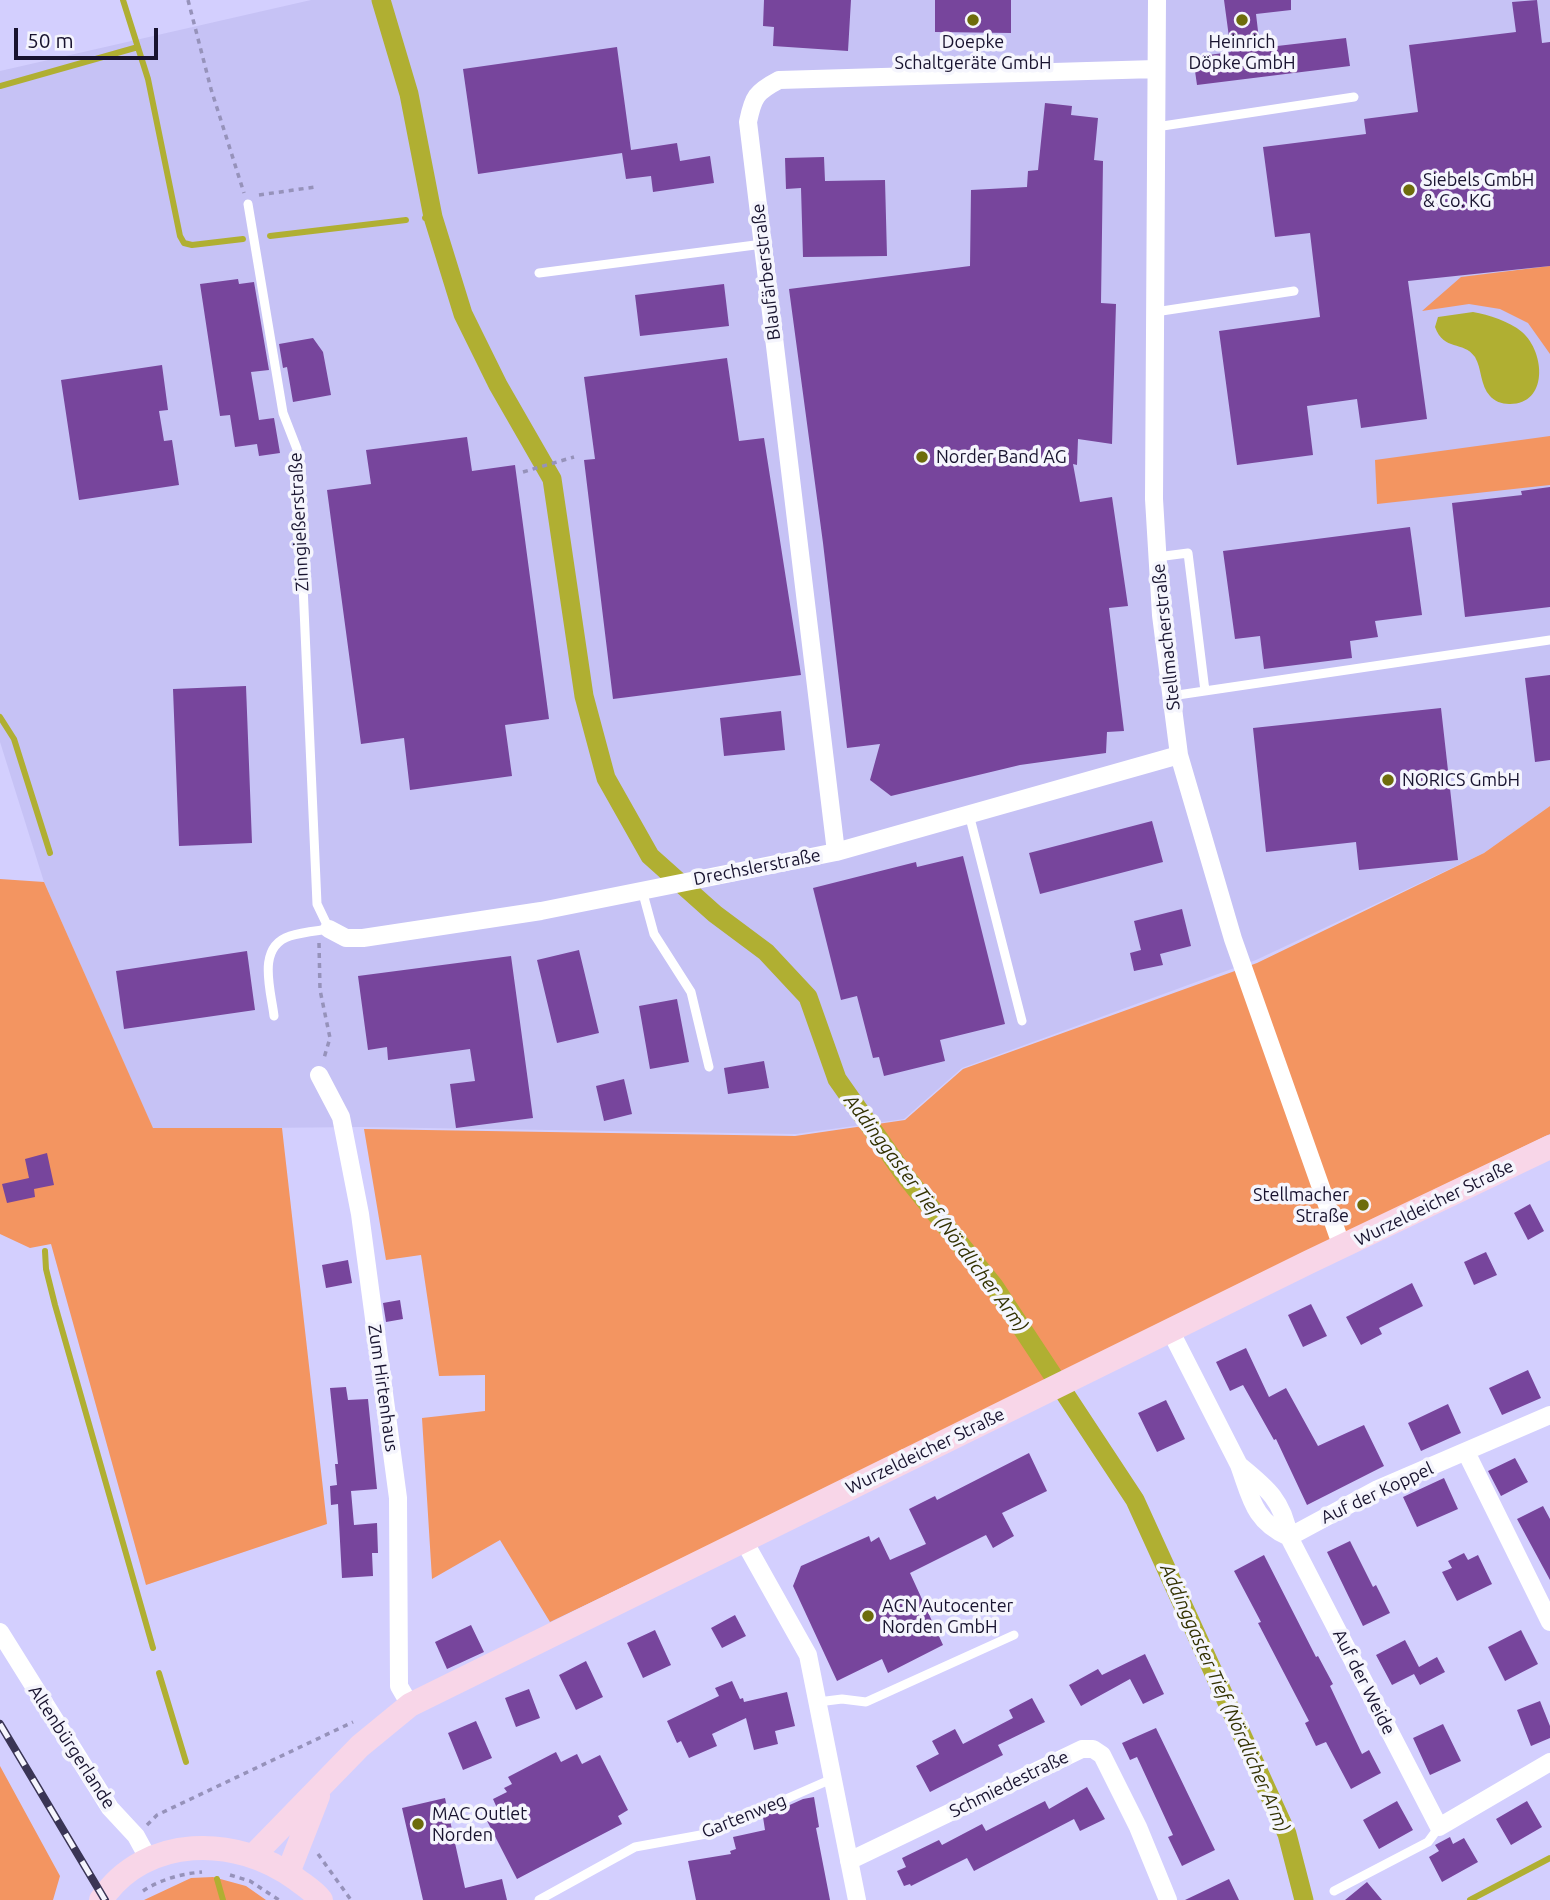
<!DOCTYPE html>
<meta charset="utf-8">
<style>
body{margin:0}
#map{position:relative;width:1550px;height:1900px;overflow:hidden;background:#d3cffe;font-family:Ubuntu,sans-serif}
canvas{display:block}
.scale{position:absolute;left:14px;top:28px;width:144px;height:32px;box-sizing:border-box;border:4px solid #18132f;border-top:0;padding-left:9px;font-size:21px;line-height:24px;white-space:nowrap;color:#18132f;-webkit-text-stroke:5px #f5f5fd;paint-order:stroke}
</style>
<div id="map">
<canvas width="1550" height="1900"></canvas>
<div class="scale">50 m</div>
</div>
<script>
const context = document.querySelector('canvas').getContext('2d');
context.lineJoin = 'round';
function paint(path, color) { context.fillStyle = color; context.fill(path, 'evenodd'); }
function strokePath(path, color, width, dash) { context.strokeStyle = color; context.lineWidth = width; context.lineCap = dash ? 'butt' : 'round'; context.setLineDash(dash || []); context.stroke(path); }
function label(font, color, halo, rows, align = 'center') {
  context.font = font + ' Ubuntu,sans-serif'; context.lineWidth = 7; context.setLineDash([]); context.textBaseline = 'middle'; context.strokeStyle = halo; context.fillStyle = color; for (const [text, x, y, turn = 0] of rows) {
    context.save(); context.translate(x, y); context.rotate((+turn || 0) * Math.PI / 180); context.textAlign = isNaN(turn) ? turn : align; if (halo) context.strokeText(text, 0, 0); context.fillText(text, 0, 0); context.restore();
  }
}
paint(new Path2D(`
 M311 0H1550V806L1484 853 1256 960 962 1068 904 1119 796 1134 363 1127 153 1129 44 882 0 742V71Z`), '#c6c2f5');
paint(new Path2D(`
 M1550 266V354L1528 323 1500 309 1469 304 1422 311 1461 277Z
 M1550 436V485L1377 504 1375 460Z
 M1550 806V1134L1257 1275 1031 1391 550 1622 500 1540 432 1579 422 1418 485 1411V1375L439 1376 421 1255 386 1260 364 1129 795 1136 905 1120 963 1069 1257 963 1484 853Z
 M0 879 44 882 153 1128H282L327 1524 146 1585 51 1244 30 1248 0 1234Z
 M0 1766 60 1876 53 1900H0Z
 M213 1877 246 1886 266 1900H144L191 1878Z`), '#f39561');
paint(new Path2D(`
 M1473 312C1489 315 1509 321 1522 332 1546 353 1548 405 1509 404 1502 404 1494 401 1490 396 1480 385 1482 369 1475 357 1463 340 1444 352 1435 327L1438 317Z`), '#b0af32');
strokePath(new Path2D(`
 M123 0 148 79 180 236 184 243 192 245 243 239
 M0 86 138 47
 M425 218 433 217
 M270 236 406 220
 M0 717 14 739 50 853
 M45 1251 46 1269 55 1305 153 1648
 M159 1673 186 1762
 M217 1879 223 1900
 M1470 1900 1550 1858`), '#b0af32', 6);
strokePath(new Path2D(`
 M381 0 409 94 433 217 463 314 498 385 552 479 584 696 606 778 650 856 715 914 766 952 808 997 837 1079 903 1173 994 1286 1135 1500 1287 1834 1304 1900`), '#b0af32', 19);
paint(new Path2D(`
 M764 0H851L848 51 773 46 774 27 763 26Z
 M935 0H1011V33L935 32Z
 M1224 0H1291V10L1256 14 1260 48 1346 38 1350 66 1197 85 1193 57 1231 52Z
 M1537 0 1542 43 1550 42V266L1408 281 1427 419 1361 428 1357 399 1307 406 1313 455 1237 465 1219 331 1320 317 1310 233 1275 237 1263 147 1366 134 1364 119 1418 112 1409 45 1516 32 1512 2Z
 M617 47 631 150 677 143 680 161 710 156 714 183 653 192 651 176 626 179 622 153 478 174 463 69Z
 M1045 103 1072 106 1071 115 1098 118 1094 160 1103 161 1101 303 1116 304 1112 444 1078 439 1077 465 1073 464 1080 502 1112 497 1128 606 1109 608 1124 731 1107 732 1106 753 1020 765 891 796 870 780 880 744 847 748 823 543 789 289 970 266 971 190 1027 187 1028 171 1038 170Z
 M824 157 825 181 885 180 887 256 803 257 801 188 786 189 785 158Z
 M238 279 239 284 254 282 269 370 251 372 259 420 274 418 280 453 259 456 257 444 235 447 230 415 220 416 200 284Z
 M724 284 729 326 640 336 635 295Z
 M313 338 323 352 331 395 293 402 287 367 283 368 279 344Z
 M727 358 739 441 764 438 801 675 613 699 584 460 595 459 584 377Z
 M162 365 168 410 159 411 164 441 172 440 179 485 79 500 61 380Z
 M467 437 472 471 515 465 549 719 505 725 512 776 410 790 404 738 361 744 327 490 371 484 366 450Z
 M1550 487V607L1465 617 1452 503 1522 495 1521 491Z
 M1410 527 1422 615 1375 621 1378 637 1350 641 1352 658 1264 669 1260 636 1235 639 1223 551Z
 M1550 675V760L1535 762 1525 678Z
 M246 686 252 843 179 846 173 689Z
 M1441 708 1458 860 1359 870 1356 842 1266 852 1253 728Z
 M781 711 785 750 724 756 720 718Z
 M1152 821 1163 862 1040 894 1029 853Z
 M963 856 1005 1024 940 1040 945 1061 884 1076 879 1057 873 1058 857 996 841 1000 813 888 916 862 917 867Z
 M1182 909 1191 946 1160 954 1163 965 1134 971 1130 953 1141 950 1134 921Z
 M579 950 599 1033 557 1043 537 960Z
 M247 951 255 1010 124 1029 116 971Z
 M511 956 533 1118 456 1128 450 1084 475 1081 470 1049 388 1060 387 1047 368 1050 358 976Z
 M677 999 689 1062 650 1069 639 1006Z
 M764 1061 769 1088 728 1094 724 1068Z
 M624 1079 632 1114 604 1121 596 1086Z
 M47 1153 54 1185 34 1189 35 1197 7 1203 2 1184 29 1178 25 1159Z
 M1530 1204 1544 1231 1528 1240 1514 1213Z
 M1486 1252 1497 1275 1474 1285 1464 1262Z
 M348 1260 352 1283 326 1288 322 1265Z
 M1412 1283 1423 1306 1379 1328 1382 1334 1361 1345 1346 1317Z
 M400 1300 403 1319 386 1322 383 1303Z
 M1311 1304 1327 1336 1303 1347 1288 1315Z
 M1246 1348 1269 1397 1286 1388 1318 1446 1364 1425 1384 1466 1307 1505 1276 1439 1274 1440 1243 1385 1230 1391 1216 1362Z
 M1528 1370 1541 1398 1502 1415 1489 1388Z
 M346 1387 348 1400 368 1399 377 1489 351 1491 354 1525 377 1523 378 1553H372L373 1576 342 1578 338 1504 331 1505 330 1486 337 1485 335 1464H338L330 1388Z
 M1166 1400 1185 1439 1157 1452 1138 1413Z
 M1448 1404 1461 1433 1421 1451 1408 1423Z
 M1029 1453 1047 1491 1002 1513 1014 1536 993 1548 986 1535 910 1573 943 1645 888 1673 882 1659 837 1681 793 1586 801 1566 869 1536 871 1542 879 1537 890 1560 926 1544 909 1509 935 1496 937 1500Z
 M1515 1458 1528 1482 1501 1496 1488 1471Z
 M1444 1478 1458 1509 1417 1527 1403 1497Z
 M1543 1506 1550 1519V1580L1517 1519Z
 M1350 1541 1373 1587 1376 1585 1390 1613 1363 1626 1327 1552Z
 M1464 1553 1468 1560 1478 1555 1492 1584 1457 1601 1442 1572 1452 1568 1448 1561Z
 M1264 1555 1316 1657 1318 1656 1333 1684 1330 1686 1362 1754 1369 1750 1381 1773 1351 1789 1326 1742 1316 1746 1305 1723 1309 1721 1258 1623 1261 1622 1234 1571Z
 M735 1615 746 1636 722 1648 711 1628Z
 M471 1625 484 1652 447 1669 435 1642Z
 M655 1630 671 1665 643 1678 627 1643Z
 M1521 1630 1538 1664 1505 1681 1488 1647Z
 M1405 1640 1419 1667 1437 1657 1445 1672 1420 1685 1414 1674 1392 1685 1376 1655Z
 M1145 1654 1164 1694 1143 1704 1130 1679 1081 1706 1069 1685 1098 1669 1102 1675Z
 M586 1661 603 1697 576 1710 559 1675Z
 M732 1681 740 1699 743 1698 744 1702 787 1692 795 1726 775 1731 778 1744 754 1750 746 1718 712 1734 717 1746 689 1758 681 1741 677 1743 667 1721 719 1696 715 1688Z
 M529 1689 540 1718 516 1727 505 1698Z
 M1032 1698 1045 1722 998 1745 1003 1755 930 1792 916 1766 939 1754 932 1741 955 1729 963 1744 1013 1718 1009 1710Z
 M1540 1701 1550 1726V1738L1531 1746 1517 1710Z
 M476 1721 492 1758 463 1770 448 1733Z
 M1443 1724 1461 1761 1430 1775 1413 1738Z
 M1156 1728 1215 1850 1182 1866 1168 1837 1173 1835 1137 1757 1130 1760 1122 1743Z
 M556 1752 561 1762 577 1754 582 1764 600 1755 628 1810 618 1816 622 1824 517 1879 484 1815 497 1808 493 1799 507 1792 504 1788 512 1784 508 1777Z
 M1087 1787 1105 1819 1080 1831 1074 1819 974 1871 967 1858 911 1886 910 1884 904 1886 897 1871 906 1867 902 1858 939 1840 942 1845 982 1824 986 1831 1045 1801 1049 1809Z
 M814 1797 819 1827 816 1828 830 1900H696L688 1861 731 1854 730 1851 736 1849 733 1837 765 1830 763 1817 803 1799Z
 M445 1798 465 1888 502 1879 507 1900H423L402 1808Z
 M1397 1801 1413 1830 1379 1849 1363 1820Z
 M1527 1801 1542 1827 1511 1845 1496 1819Z
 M1450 1837 1453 1844 1464 1838 1478 1862 1442 1882 1429 1857 1439 1851 1435 1845Z
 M1229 1879 1239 1900H1185Z
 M1367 1882 1382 1900H1345Z`), '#77459c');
strokePath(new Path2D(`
 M188 0 211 89 244 193
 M259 195 315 187
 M523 472 574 457
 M319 943 320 990 330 1038 324 1058
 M147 1825 157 1815 353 1722
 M318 1854 351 1900
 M230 1875 250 1881 279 1900
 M143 1891C161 1879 181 1874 202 1872`), '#9692ba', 3.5, [5, 5]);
strokePath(new Path2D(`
 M1156 127 1354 97
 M248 204 283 413 297 449 317 904 329 929C316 931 302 932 290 936 256 947 271 990 274 1016
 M539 273 763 244
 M1155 312 1294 291
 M1157 557 1188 553 1205 691
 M1171 696 1550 640
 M969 814 1022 1021
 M642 890 654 934 691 992 709 1067
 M818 1702 842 1699 866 1702 1014 1635
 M1334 1891 1428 1842 1439 1827
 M539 1900 635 1847 706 1834 834 1778`), '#fff', 9);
strokePath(new Path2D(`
 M1157 0 1154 499 1161 615 1179 755 1233 939 1342 1247
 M836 852 748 122C753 97 756 92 779 80L1156 69
 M329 929 346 938H363L541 911 836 852 1179 755
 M319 1075 341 1117 360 1214 398 1498 399 1686 410 1705
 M1170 1330 1239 1465
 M1466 1452 1550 1622
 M1289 1537C1254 1522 1251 1498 1239 1465 1266 1487 1283 1500 1289 1537L1439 1827 1550 1762
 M1289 1537 1378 1489 1550 1415
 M744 1541 808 1655 857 1900
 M0 1632 110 1808 136 1836 148 1858
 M849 1861 1082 1749H1093L1102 1755 1138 1827 1168 1900`), '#fff', 18);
strokePath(new Path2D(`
 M253 1856 360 1746 410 1705 1309 1262 1550 1147
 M288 1873 318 1796
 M101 1900C145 1834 237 1835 296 1879 305 1886 314 1891 321 1900`), '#f8d6e8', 24);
const rail = new Path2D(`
 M0 1724 105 1900`);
strokePath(rail, '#3a3555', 8);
strokePath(rail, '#f5f5fd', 5, [16]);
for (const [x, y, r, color] of [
 [973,20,7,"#6d6c0b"],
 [1242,20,7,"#6d6c0b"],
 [1409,190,7,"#6d6c0b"],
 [922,457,7,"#6d6c0b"],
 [1388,780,7,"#6d6c0b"],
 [1363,1205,7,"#6d6c0b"],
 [868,1616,7,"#6d6c0b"],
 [418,1824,7,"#6d6c0b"]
]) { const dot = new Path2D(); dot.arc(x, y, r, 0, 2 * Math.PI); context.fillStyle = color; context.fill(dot); strokePath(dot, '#f5f5fd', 2.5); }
label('18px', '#18132f', '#f5f5fd', [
 ["Doepke",973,42,"center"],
 ["Schaltgeräte GmbH",973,63,"center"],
 ["Heinrich",1242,42,"center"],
 ["Döpke GmbH",1242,63,"center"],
 ["Siebels GmbH",1423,180],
 ["& Co. KG",1423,201],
 ["Norder Band AG",936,457],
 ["NORICS GmbH",1402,780],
 ["Stellmacher",1349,1195,"right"],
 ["Straße",1349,1216,"right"],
 ["ACN Autocenter",882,1606],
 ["Norden GmbH",882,1627],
 ["MAC Outlet",432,1814],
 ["Norden",432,1835]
], 'left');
label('18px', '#18132f', '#f5f5fd', [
 ["Blaufärberstraße",766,272,-97],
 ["Zinngießerstraße",299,522,-93],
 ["Stellmacherstraße",1166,637,-96],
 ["Drechslerstraße",757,867,-11],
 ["Wurzeldeicher Straße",1434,1203,-26],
 ["Zum Hirtenhaus",383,1388,82],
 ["Wurzeldeicher Straße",925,1451,-26],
 ["Auf der Koppel",1377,1493,-25],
 ["Auf der Weide",1364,1682,63],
 ["Altenbürgerlande",72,1747,57],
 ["Schmiedestraße",1009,1784,-26],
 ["Gartenweg",744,1816,-22]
]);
label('italic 19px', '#323100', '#f5f5fd', [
 ["Addinggaster Tief (Nördlicher Arm)",936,1213,53],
 ["Addinggaster Tief (Nördlicher Arm)",1225,1698,66]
]);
</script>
